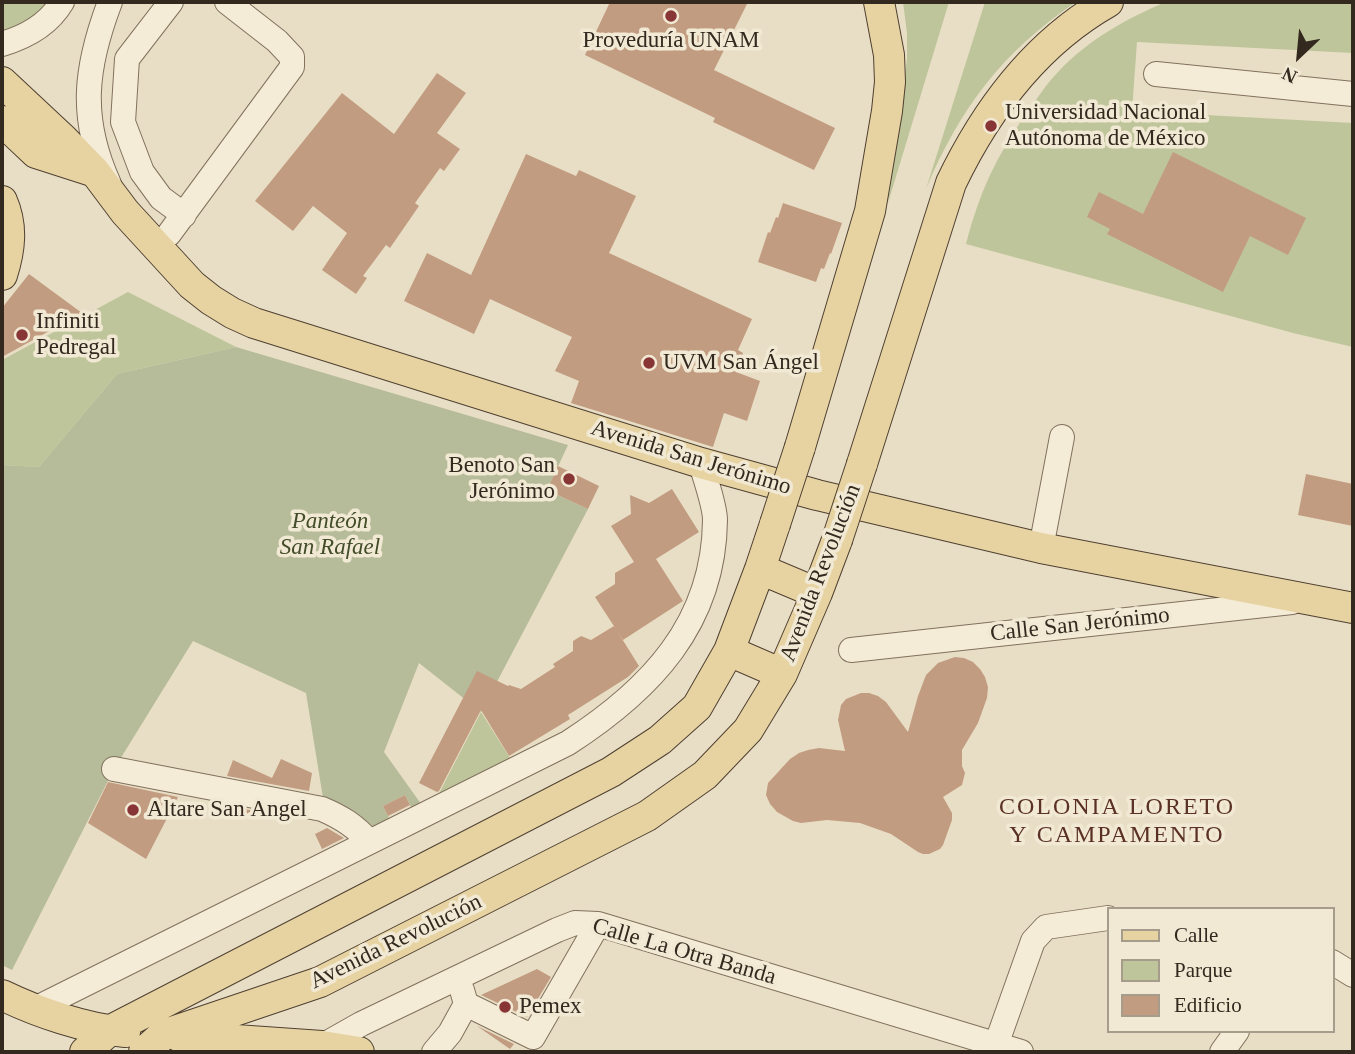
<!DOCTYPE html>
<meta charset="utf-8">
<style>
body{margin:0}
#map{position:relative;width:1355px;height:1054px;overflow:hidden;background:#e8dec5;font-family:Georgia,serif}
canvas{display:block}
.frame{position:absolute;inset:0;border:4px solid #33291f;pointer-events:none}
.legend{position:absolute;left:1107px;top:907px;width:228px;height:126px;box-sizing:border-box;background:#f1e9d4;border:2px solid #a59c8c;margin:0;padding:9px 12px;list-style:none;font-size:21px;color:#33291f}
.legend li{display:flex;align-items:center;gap:14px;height:35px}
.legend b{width:35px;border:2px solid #a59c8c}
.north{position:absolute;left:1264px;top:21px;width:70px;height:70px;-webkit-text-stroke:5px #f1e9d4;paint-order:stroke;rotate:206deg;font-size:19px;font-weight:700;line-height:28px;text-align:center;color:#33291f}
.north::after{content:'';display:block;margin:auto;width:24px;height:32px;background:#33291f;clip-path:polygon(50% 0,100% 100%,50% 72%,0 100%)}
</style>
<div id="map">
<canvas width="1355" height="1054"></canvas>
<div class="frame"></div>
<ul class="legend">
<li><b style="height:9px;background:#e7d3a2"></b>Calle</li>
<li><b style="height:19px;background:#bfc59b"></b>Parque</li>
<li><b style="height:19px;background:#c29c80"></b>Edificio</li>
</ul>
<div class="north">N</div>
</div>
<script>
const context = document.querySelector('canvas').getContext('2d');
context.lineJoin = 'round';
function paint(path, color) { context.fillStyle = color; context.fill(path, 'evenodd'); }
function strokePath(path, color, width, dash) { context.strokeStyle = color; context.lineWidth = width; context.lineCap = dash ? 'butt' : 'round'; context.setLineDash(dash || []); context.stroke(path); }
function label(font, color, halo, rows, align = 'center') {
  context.font = font + ' Georgia,serif'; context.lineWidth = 7; context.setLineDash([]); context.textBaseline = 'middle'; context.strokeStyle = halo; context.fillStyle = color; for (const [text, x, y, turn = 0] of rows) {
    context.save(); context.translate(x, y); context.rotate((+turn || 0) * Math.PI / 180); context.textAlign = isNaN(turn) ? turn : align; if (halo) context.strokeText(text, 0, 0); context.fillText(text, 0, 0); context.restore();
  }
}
paint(new Path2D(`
 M2 2H51L40 15 2 35Z
 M903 2H949L888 203 907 59V33Z
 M985 2H1076C1002 52 960 108 926 189Z
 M1166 2H1353V53L1137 42 1132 111 1353 123V347L1293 333 966 244C980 191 995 159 1026 114 1037 99 1046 84 1059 71 1088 40 1127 18 1166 2Z
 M128 292 236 347 117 374 39 467 2 465V360Z
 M481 712 513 763 434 803Z`), '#bfc59b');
paint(new Path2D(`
 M236 347 568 445 547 490 588 509 481 712 419 663 384 752 424 808 414 813 405 795 383 806 392 824 372 834 324 804 306 693 193 641 114 769 12 970 2 965V465L39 467 117 374Z`), '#b6bb99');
paint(new Path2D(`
 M610 2H748L714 70 835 128 814 170 713 122 715 118 585 55Z
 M437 73 466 93 437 133 460 149 444 171 440 168 415 203 419 206 390 248 386 245 363 276 367 278 356 294 322 270 347 233 313 206 293 231 255 201 342 93 394 134Z
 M1173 152 1306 218 1288 255 1250 236 1223 292 1107 234 1110 229 1087 217 1099 192 1143 214Z
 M526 154 576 176 579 170 636 196 609 253 752 319 738 350 743 353 736 372 760 381 747 421 724 413 713 447 571 403 579 381 555 371 572 337 490 299 474 334 404 301 427 253 471 275Z
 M783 203 842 223 831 254 830 253 824 269 821 268 816 282 758 262 768 232 770 233 776 217 778 218Z
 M29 274 82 313 2 357V308Z
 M558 466 599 486 588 509 547 490Z
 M1306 474 1353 484V526L1298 515Z
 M672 489 699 532 656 559 683 601 623 640 595 597 615 584V573L634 562 611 526 631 514 630 495 649 503Z
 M614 626 639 666 628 677 568 715 570 719 509 756 481 710 439 791 437 792 419 783 477 671 508 686 509 685 521 689 555 667 553 664 573 651V641L581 636 591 640Z
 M955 657 964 658 973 662 980 669 985 677 988 687 987 698 978 723 962 750V766L965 773 962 785 943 797 952 813V820L943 845 940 849 929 854H923L918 852 891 834 860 823 827 820 801 823 793 821 777 812 770 804 766 795 768 783 790 759 799 753 808 750 819 748 845 751 838 720 841 705 846 699 861 693H869L878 696 886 702 908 732 918 696 926 675 938 663Z
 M281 759 312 773 309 791 227 776 233 760 272 778Z
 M108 782 178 797 146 859 88 823Z
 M405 795 410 805 388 816 383 806Z
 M215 804 256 811 255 815 237 812 236 818 214 814Z
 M327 828 344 838 322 849 315 834Z
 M537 969 551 977 527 1017 481 995Z
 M477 1026 514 1044 510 1049Z`), '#c29c80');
const minor = new Path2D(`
 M171 2 127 59 123 122 142 172 161 198 184 215
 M2 44C26 37 49 24 62 2
 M1156 74 1353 94
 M109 184C79 118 85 68 110 2
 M169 234 292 67V57L277 41 227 2
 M1041 548 1062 437
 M851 650 1292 602
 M114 769 322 809C341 817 356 826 369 842
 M1332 962 1353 975
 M466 1004 533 1037 598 924
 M33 1010 568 743C650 690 714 624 715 520 715 505 705 479 701 463
 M996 1045 1033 941 1046 927 1108 918
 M322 1046 361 1024 557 930 575 923 598 924 1021 1052
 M434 1052 450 1033 466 1004 462 990
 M1222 1052 1237 1031`);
const major = new Path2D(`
 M2 82 63 139 95 172 125 212 192 285 211 300 232 313 254 323 701 463 817 495 1041 548 1353 608
 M2 121 36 153 92 171
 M2 201C13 226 10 250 2 275
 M800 447 870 211 887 111 890 82 889 55 879 2
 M862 464 951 183C986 110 1036 43 1108 2
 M760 569 817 593
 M729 651 782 674
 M2 995C37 1012 86 1029 125 1032
 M178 1036 322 1046 359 1052
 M85 1052 109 1031 611 772 660 740 697 707 729 651 760 569 775 524
 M144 1052 163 1035 320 982 647 816 705 775 748 730 782 674 817 593 837 540`);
strokePath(minor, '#81715d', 26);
strokePath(major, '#4f4031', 32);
strokePath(minor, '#f4ecd7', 24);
strokePath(major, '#e7d3a2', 30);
const majorBridge = new Path2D(`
 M775 524 800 447
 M837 540 862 464`);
strokePath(majorBridge, '#4f4031', 32, []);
strokePath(majorBridge, '#e7d3a2', 30);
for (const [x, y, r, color] of [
 [671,16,7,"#883635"],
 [991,126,7,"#883635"],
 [22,335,7,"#883635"],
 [649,363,7,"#883635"],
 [569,479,7,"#883635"],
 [133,810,7,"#883635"],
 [505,1007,7,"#883635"]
]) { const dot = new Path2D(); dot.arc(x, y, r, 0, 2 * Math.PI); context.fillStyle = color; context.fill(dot); strokePath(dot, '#f1e9d4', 2.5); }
label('23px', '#33291f', '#f1e9d4', [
 ["Proveduría UNAM",671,41,"center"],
 ["Universidad Nacional",1005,113],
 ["Autónoma de México",1005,139],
 ["Infiniti",36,322],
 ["Pedregal",36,348],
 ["UVM San Ángel",663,363],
 ["Benoto San",555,466,"right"],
 ["Jerónimo",555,492,"right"],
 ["Altare San Angel",147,810],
 ["Pemex",519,1007]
], 'left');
label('23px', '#33291f', '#f1e9d4', [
 ["Avenida San Jerónimo",691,458,17],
 ["Avenida Revolución",821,573,-69],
 ["Calle San Jerónimo",1080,625,-6],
 ["Avenida Revolución",396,942,-26],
 ["Calle La Otra Banda",684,952,16]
]);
label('italic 23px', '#434d29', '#f1e9d4', [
 ["Panteón",330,522],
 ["San Rafael",330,548]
]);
context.letterSpacing = '2px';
label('24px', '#5a3124', '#f1e9d4', [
 ["COLONIA LORETO",1117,808],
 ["Y CAMPAMENTO",1117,836]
]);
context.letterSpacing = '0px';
</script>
